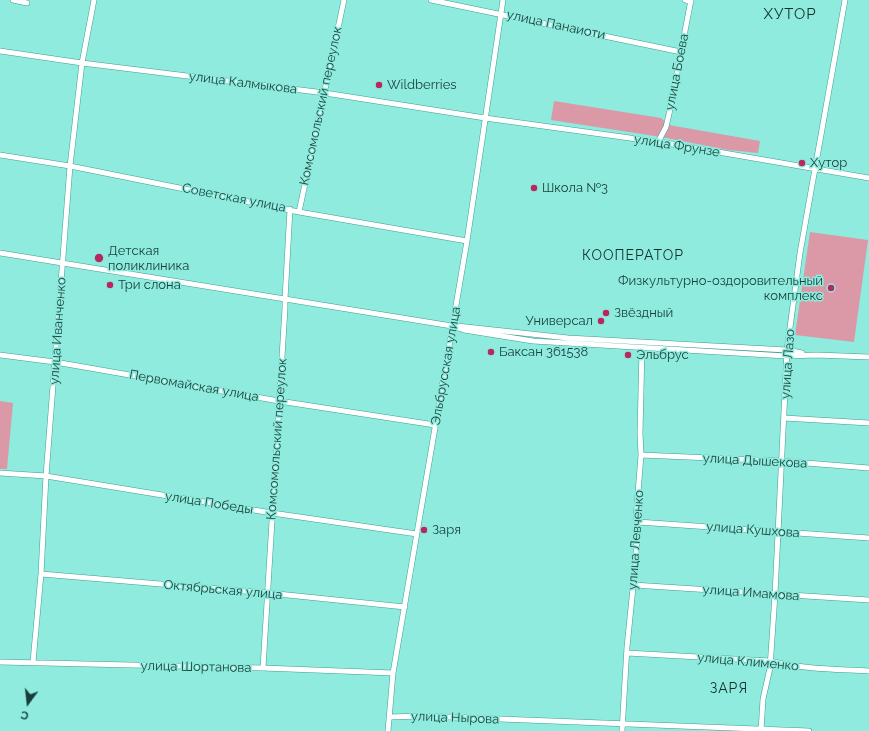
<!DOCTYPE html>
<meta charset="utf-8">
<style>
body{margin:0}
#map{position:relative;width:869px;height:731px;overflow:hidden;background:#8eebde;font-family:Raleway,sans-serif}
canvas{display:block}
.north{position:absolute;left:8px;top:683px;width:40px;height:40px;-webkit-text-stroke:3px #8eebde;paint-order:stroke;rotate:195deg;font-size:11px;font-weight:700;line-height:16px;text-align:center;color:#173f3a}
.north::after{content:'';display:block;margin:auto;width:14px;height:18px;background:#173f3a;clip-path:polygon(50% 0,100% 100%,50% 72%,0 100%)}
</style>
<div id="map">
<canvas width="869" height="731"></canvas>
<div class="north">С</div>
</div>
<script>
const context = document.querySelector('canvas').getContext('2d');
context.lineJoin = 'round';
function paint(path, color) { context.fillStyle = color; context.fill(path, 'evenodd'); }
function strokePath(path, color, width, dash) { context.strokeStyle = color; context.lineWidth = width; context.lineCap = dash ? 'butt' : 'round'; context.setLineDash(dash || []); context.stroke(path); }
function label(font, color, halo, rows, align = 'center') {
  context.font = font + ' Raleway,sans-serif'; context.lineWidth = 3; context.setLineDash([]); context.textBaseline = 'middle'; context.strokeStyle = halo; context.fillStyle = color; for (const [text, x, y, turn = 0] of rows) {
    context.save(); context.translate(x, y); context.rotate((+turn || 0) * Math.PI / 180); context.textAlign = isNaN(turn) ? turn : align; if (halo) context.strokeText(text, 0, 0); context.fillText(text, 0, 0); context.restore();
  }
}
paint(new Path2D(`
 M554 101 661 118 669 125 760 141 758 153 728 150 661 137 551 120Z
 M810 232 868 240 854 342 795 335Z
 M0 401 13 403 7 469H0Z`), '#db99a8');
const minor = new Path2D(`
 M13 0 27 3
 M431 0 681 52
 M685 0 691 2
 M0 51 82 63 325 93 485 118 666 143 869 178
 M658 142 666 127 669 114 691 0
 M0 155 70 166 299 212 467 241
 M299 212 344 0
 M0 253 452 326 464 330 533 341 786 356 817 355 869 357
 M457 326 568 338 787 350 802 353
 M0 355 55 362 279 401 435 425
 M784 418 869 423
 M641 455 781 461 869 468
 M0 473 46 476 272 513 417 534
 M638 522 869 538
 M41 574 268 593 405 607
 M633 585 869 600
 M627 653 770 661C802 669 836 669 869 671
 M0 662 263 668 393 673
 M33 662 41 574 46 476 70 166 82 63 94 0
 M263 668 285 308V299L290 209
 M389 717 423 716 809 731
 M388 731 393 673 467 241 503 0
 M622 731 627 647 635 568 638 524 636 518 641 455 640 433 642 348
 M761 731 763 699 770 668 775 594 787 350 800 253 845 0`);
strokePath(minor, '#3e9e92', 6);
strokePath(minor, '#fff', 5);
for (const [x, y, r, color] of [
 [379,85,4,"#b7295e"],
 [802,163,4,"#b7295e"],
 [534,188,4,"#b7295e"],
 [99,258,5,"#b7295e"],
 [110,285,4,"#b7295e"],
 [831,288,4,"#b7295e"],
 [606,313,4,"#b7295e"],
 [601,321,4,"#b7295e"],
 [491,352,4,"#b7295e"],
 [628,355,4,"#b7295e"],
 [424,530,4,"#b7295e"]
]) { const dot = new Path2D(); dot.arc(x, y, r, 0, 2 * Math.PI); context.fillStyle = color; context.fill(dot); strokePath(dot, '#8eebde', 1.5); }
label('13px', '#173f3a', '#8eebde', [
 ["улица Панаиоти",556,25,12],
 ["улица Боева",677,72,-79],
 ["улица Калмыкова",243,83,7],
 ["Комсомольский переулок",321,106,-78],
 ["улица Фрунзе",677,146,9],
 ["Советская улица",234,198,11],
 ["улица Иванченко",58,331,-86],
 ["улица Лазо",788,364,-86],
 ["Эльбрусская улица",446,366,-80],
 ["Первомайская улица",194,386,10],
 ["Комсомольский переулок",277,439,-86],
 ["улица Дышекова",755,461,3],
 ["улица Победы",209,503,9],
 ["улица Кушхова",753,530,4],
 ["улица Левченко",636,540,-86],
 ["Октябрьская улица",223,590,5],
 ["улица Имамова",751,593,4],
 ["улица Клименко",748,662,5],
 ["улица Шортанова",196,667,1],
 ["улица Нырова",455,718,2]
]);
label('13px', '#173f3a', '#8eebde', [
 ["Wildberries",387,85],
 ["Хутор",810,163],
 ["Школа №3",542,188],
 ["Детская",108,251],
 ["поликлиника",108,266],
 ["Физкультурно-оздоровительный",823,281,"right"],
 ["комплекс",823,296,"right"],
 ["Три слона",118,285],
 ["Звёздный",614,313],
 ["Универсал",593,321,"right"],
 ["Баксан 361538",499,352],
 ["Эльбрус",636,355],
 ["Заря",432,530]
], 'left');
context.letterSpacing = '1px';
label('14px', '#12302c', '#8eebde', [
 ["КООПЕРАТОР",633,256],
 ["ЗАРЯ",729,689]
]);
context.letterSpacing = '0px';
context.letterSpacing = '1px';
label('15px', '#12302c', '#8eebde', [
 ["ХУТОР",790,14]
]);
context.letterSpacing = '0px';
</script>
